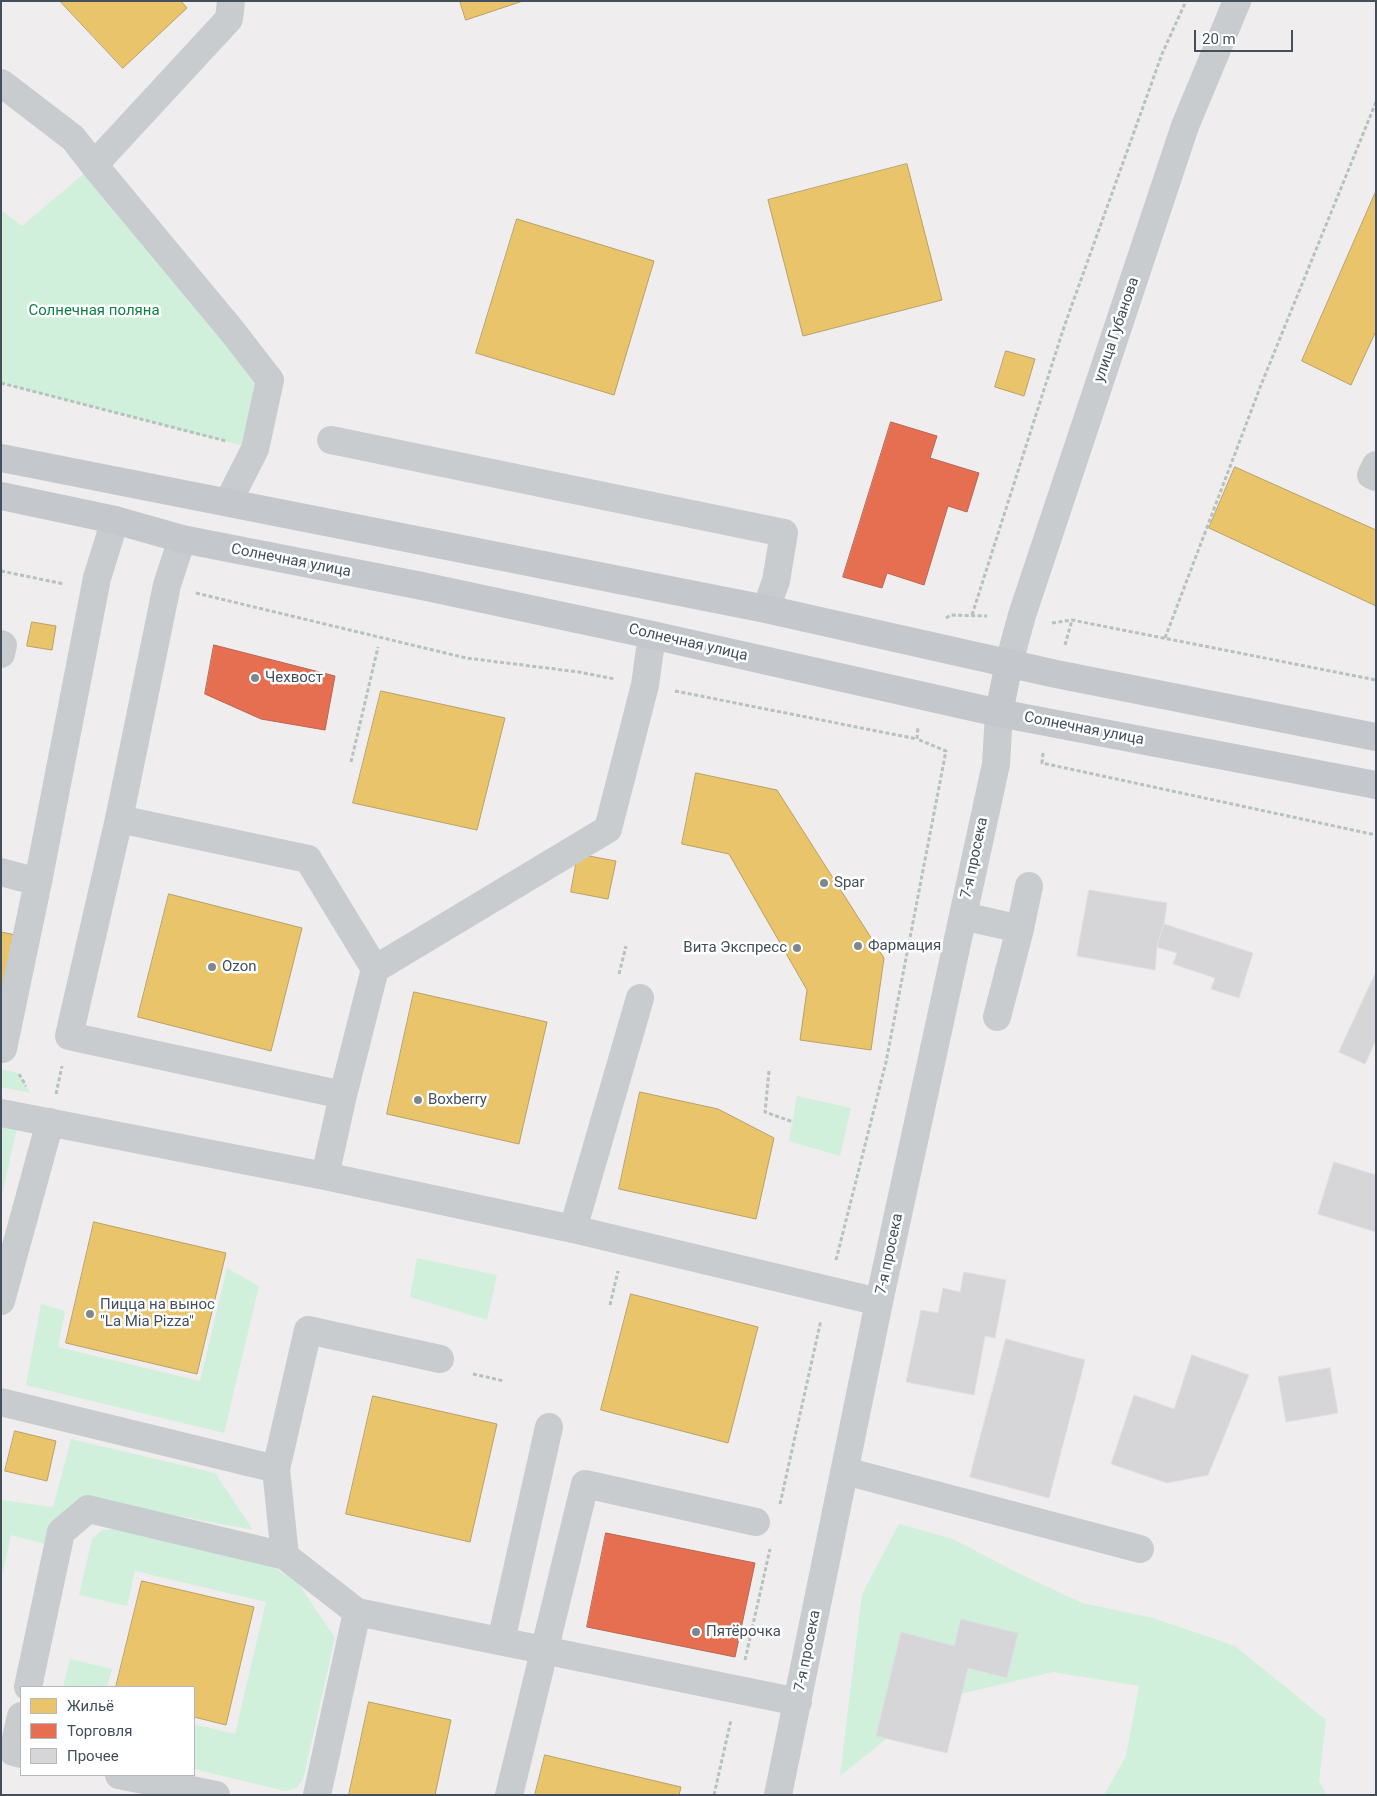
<!DOCTYPE html>
<meta charset="utf-8">
<style>
body{margin:0}
#map{position:relative;width:1377px;height:1796px;overflow:hidden;background:#efeded;font-family:Roboto,sans-serif}
canvas{display:block}
.frame{position:absolute;inset:0;border:2px solid #43505b;pointer-events:none}
.legend{position:absolute;left:20px;top:1686px;width:175px;height:90px;box-sizing:border-box;background:#fff;border:1px solid #b4b9bd;margin:0;padding:6px 9px;list-style:none;font-size:15px;color:#43505b}
.legend li{display:flex;align-items:center;gap:10px;height:25px}
.legend b{width:25px;border:1px solid #b4b9bd}
.scale{position:absolute;left:1194px;top:30px;width:99px;height:22px;box-sizing:border-box;border:2px solid #43505b;border-top:0;padding-left:6px;font-size:15px;line-height:18px;white-space:nowrap;color:#43505b;-webkit-text-stroke:4px #fff;paint-order:stroke}
</style>
<div id="map">
<canvas width="1377" height="1796"></canvas>
<div class="frame"></div>
<ul class="legend">
<li><b style="height:14px;background:#e9c46a"></b>Жильё</li>
<li><b style="height:14px;background:#e76f51"></b>Торговля</li>
<li><b style="height:14px;background:#d6d5d7"></b>Прочее</li>
</ul>
<div class="scale">20 m</div>
</div>
<script>
const context = document.querySelector('canvas').getContext('2d');
context.lineJoin = 'round';
function paint(path, color) { context.fillStyle = color; context.fill(path, 'evenodd'); }
function strokePath(path, color, width, dash) { context.strokeStyle = color; context.lineWidth = width; context.lineCap = dash ? 'butt' : 'round'; context.setLineDash(dash || []); context.stroke(path); }
function label(font, color, halo, rows, align = 'center') {
  context.font = font + ' Roboto,sans-serif'; context.lineWidth = 5; context.setLineDash([]); context.textBaseline = 'middle'; context.strokeStyle = halo; context.fillStyle = color; for (const [text, x, y, turn = 0] of rows) {
    context.save(); context.translate(x, y); context.rotate((+turn || 0) * Math.PI / 180); context.textAlign = isNaN(turn) ? turn : align; if (halo) context.strokeText(text, 0, 0); context.fillText(text, 0, 0); context.restore();
  }
}
paint(new Path2D(`
 M94 165 270 380 255 449 1 383V210L22 226Z
 M1 1069 18 1073 31 1093 1 1087Z
 M797 1096 851 1108 840 1156 789 1141Z
 M1 1120 18 1124 1 1199Z
 M417 1258 497 1275 487 1320 410 1297Z
 M227 1268 259 1286 224 1433 26 1385 41 1304 65 1311 58 1347 200 1381Z
 M71 1439 215 1473 253 1530 109 1503 45 1544 11 1535 1 1581V1500L53 1507Z
 M899 1524 953 1539 1016 1572 1082 1603 1153 1618 1235 1646 1326 1720 1319 1781 1327 1795H1104L1126 1756 1139 1686 1053 1672 935 1700 840 1776 862 1594Z
 M115 1529 273 1567 298 1583 335 1638 303 1780 296 1788 285 1791 194 1769V1724L235 1734 266 1602 135 1571 127 1606 79 1595 92 1539 102 1530Z
 M70 1659 112 1669 107 1687H63Z`), '#d0f0dc');
const homes = new Path2D(`
 M60 1H181L187 8 123 68Z
 M460 1H523L466 20Z
 M907 164 942 300 803 336 768 200Z
 M1376 191V331L1351 385 1302 361Z
 M517 219 654 261 614 395 476 353Z
 M1006 351 1035 359 1024 396 995 387Z
 M1235 467 1376 530V606L1209 528Z
 M32 622 56 626 52 650 27 646Z
 M381 691 505 718 477 830 353 803Z
 M696 773 777 790 884 958 871 1050 800 1040 807 990 729 854 682 844Z
 M578 854 616 861 608 899 571 892Z
 M169 894 302 928 271 1051 138 1017Z
 M1 932 16 935 1 1000Z
 M414 992 547 1022 519 1144 387 1114Z
 M640 1092 718 1109 774 1138 756 1219 619 1189Z
 M94 1222 226 1253 197 1374 66 1343Z
 M631 1294 758 1327 728 1443 601 1410Z
 M373 1396 497 1424 470 1542 346 1514Z
 M15 1431 56 1441 47 1481 5 1471Z
 M142 1581 254 1607 226 1725 194 1717V1687H116Z
 M369 1702 451 1720 435 1795H349Z
 M545 1755 681 1787 679 1795H535Z`);
paint(homes, '#e9c46a');
strokePath(homes, '#b7a166', 1);
const shops = new Path2D(`
 M891 422 937 436 930 458 979 473 967 512 948 506 924 585 887 573 882 588 843 577Z
 M214 645 335 676 325 730 261 719 205 694Z
 M606 1533 755 1563 735 1657 587 1627Z`);
paint(shops, '#e76f51');
strokePath(shops, '#b66654', 1);
const building = new Path2D(`
 M1089 890 1167 903 1164 924 1157 947 1155 970 1077 956Z
 M1164 924 1253 953 1239 998 1211 989 1215 978 1173 964 1177 953 1157 947Z
 M1376 972V1040L1365 1064 1339 1052Z
 M1334 1162 1376 1175V1232L1318 1214Z
 M964 1272 1006 1280 995 1338 985 1336 974 1395 906 1382 921 1310 938 1313 943 1288 960 1292Z
 M1006 1339 1085 1360 1049 1498 970 1477Z
 M1192 1355 1249 1375 1208 1475 1167 1483 1111 1464 1134 1395 1174 1409Z
 M1330 1368 1338 1413 1286 1422 1278 1377Z
 M961 1619 1018 1633 1007 1678 968 1668 947 1753 876 1736 901 1632 954 1646Z`);
paint(building, '#d6d5d7');
strokePath(building, '#e0dfe0', 1);
strokePath(new Path2D(`
 M1 383 226 441
 M1 571 64 584
 M196 593 466 658 579 672 615 679
 M972 615 1064 327 1162 54 1186 1
 M946 618 951 615 987 616
 M1052 623 1072 620 1376 680
 M1165 638 1261 385 1376 102
 M1065 645 1072 620
 M675 691 917 739
 M1043 753 1042 763 1376 835
 M351 762 378 647
 M619 974 626 946
 M769 1071 765 1112 793 1122
 M19 1074 26 1086
 M56 1094 62 1066
 M836 1260 886 1062 946 751 917 739 918 726
 M610 1305 618 1271
 M473 1374 504 1381
 M780 1504 821 1320
 M745 1660 770 1549
 M714 1795 731 1720`), '#b5c2be', 3, [4, 2.5]);
strokePath(new Path2D(`
 M1 83 73 138 94 165 229 19 231 1
 M94 165 232 331 270 380 255 449 228 502
 M331 440 784 533 776 581 766 609
 M1376 465 1371 475 1376 477
 M182 539 167 585 119 819 69 1036 343 1095
 M1 644 3 645 1 654
 M1009 663 1022 615 1185 126 1237 1
 M119 819 308 859 375 969 343 1095 325 1176
 M1 872 38 882
 M963 916 1020 929 997 1017
 M1020 929 1029 886
 M375 969 608 829 645 685 652 635
 M1 1049H3L38 882 97 578 115 520
 M1 1113 325 1176 573 1229 879 1302
 M573 1229 640 998
 M1 1301 50 1122
 M1 1402 276 1469 285 1556 357 1612 798 1702
 M276 1469 308 1330 440 1359
 M845 1471 1140 1549
 M501 1641 549 1427
 M28 1687 61 1532 88 1509 285 1556
 M21 1716 13 1752 21 1754
 M119 1775 216 1795
 M317 1795 357 1612
 M509 1795 585 1484 756 1522
 M778 1795 879 1302 996 764 999 713`), '#c9ccce', 28);
strokePath(new Path2D(`
 M1 458 766 609 1056 674 1376 737
 M1 496 115 520 182 539 422 586 652 635 999 713 1376 785
 M999 713 1009 663`), '#c4c8cc', 28);
for (const [x, y, r, color] of [
 [255,678,5,"#7f878e"],
 [824,883,5,"#7f878e"],
 [858,946,5,"#7f878e"],
 [797,948,5,"#7f878e"],
 [212,967,5,"#7f878e"],
 [418,1100,5,"#7f878e"],
 [90,1314,5,"#7f878e"],
 [696,1632,5,"#7f878e"]
]) { const dot = new Path2D(); dot.arc(x, y, r, 0, 2 * Math.PI); context.fillStyle = color; context.fill(dot); strokePath(dot, '#fff', 2); }
label('15px', '#0f814a', '#fff', [
 ["Солнечная поляна",94,311]
]);
label('15px', '#43505b', '#fff', [
 ["улица Губанова",1117,330,-71],
 ["Солнечная улица",291,561,11],
 ["Солнечная улица",688,643,13],
 ["Солнечная улица",1084,729,11],
 ["7-я просека",975,858,-78],
 ["7-я просека",890,1254,-78],
 ["7-я просека",808,1651,-79]
]);
label('15px', '#43505b', '#fff', [
 ["Чехвост",265,678],
 ["Spar",834,883],
 ["Фармация",868,946],
 ["Вита Экспресс",787,948,"right"],
 ["Ozon",222,967],
 ["Boxberry",428,1100],
 ["Пицца на вынос",100,1305],
 ["\"La Mia Pizza\"",100,1322],
 ["Пятёрочка",706,1632]
], 'left');
</script>
